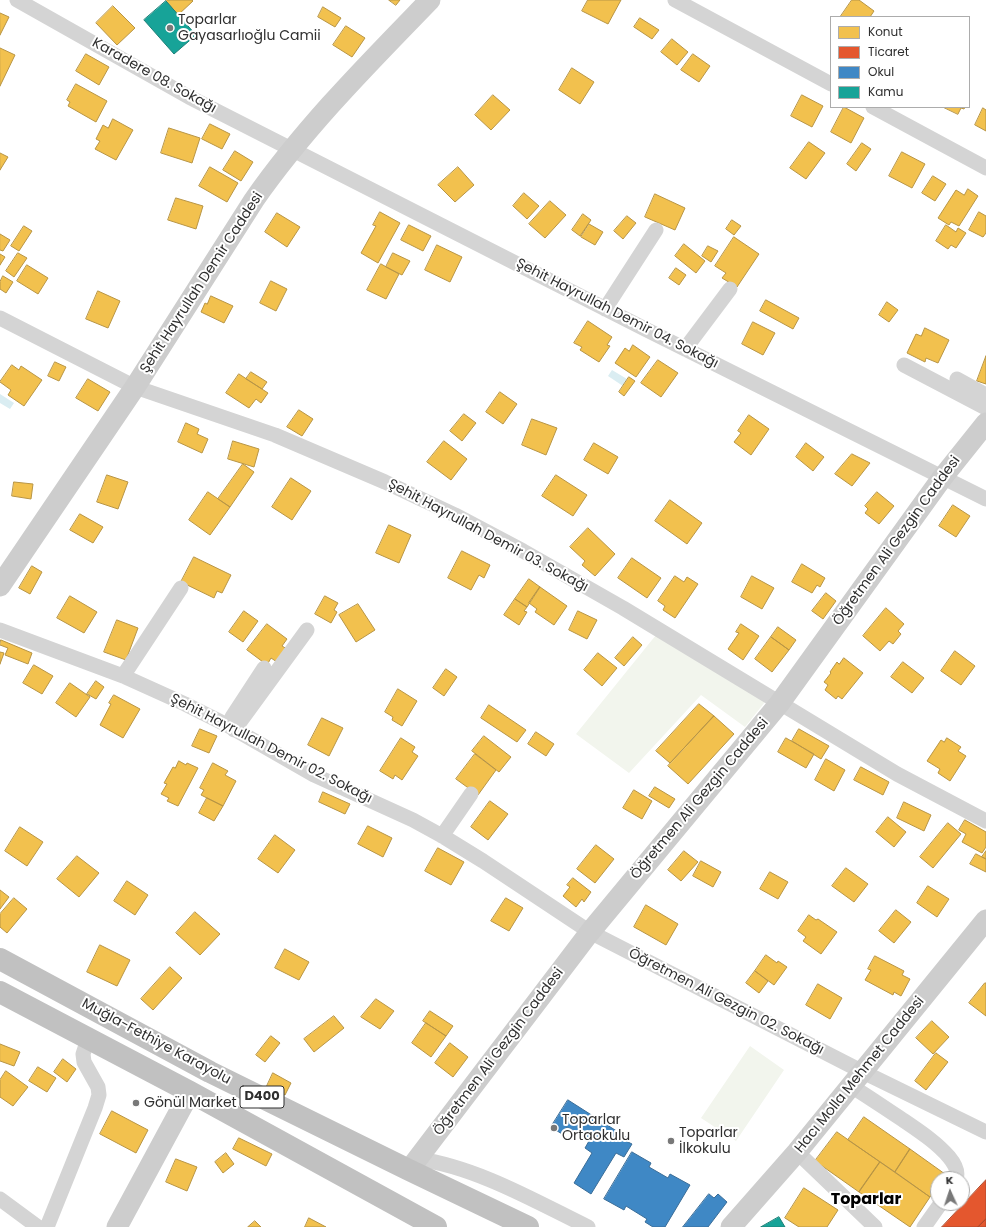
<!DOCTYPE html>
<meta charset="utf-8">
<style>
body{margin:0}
#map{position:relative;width:986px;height:1227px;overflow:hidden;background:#fff;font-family:Poppins,sans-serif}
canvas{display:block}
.legend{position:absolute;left:830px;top:16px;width:140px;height:92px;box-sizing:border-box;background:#fff;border:1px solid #acacac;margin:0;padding:5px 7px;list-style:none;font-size:12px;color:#2f2f2f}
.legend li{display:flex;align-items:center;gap:8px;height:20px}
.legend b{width:20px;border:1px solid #acacac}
.north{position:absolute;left:930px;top:1171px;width:40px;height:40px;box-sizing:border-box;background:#fff;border:1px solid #acacac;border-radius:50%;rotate:357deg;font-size:11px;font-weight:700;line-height:16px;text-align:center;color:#2f2f2f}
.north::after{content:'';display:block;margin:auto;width:14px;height:18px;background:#787878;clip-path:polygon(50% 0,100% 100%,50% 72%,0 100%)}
</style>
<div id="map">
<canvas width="986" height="1227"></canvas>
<ul class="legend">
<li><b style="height:11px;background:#f2c14e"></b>Konut</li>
<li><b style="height:11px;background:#e4572e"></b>Ticaret</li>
<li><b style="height:11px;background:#3f88c5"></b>Okul</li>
<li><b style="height:11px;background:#17a398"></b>Kamu</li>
</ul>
<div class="north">K</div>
</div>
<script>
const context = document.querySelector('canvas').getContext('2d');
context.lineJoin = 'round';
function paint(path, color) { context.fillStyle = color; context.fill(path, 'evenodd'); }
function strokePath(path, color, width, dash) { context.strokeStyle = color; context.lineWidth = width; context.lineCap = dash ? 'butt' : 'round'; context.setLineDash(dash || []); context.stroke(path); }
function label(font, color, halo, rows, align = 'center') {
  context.font = font + ' Poppins,sans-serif'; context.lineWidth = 4; context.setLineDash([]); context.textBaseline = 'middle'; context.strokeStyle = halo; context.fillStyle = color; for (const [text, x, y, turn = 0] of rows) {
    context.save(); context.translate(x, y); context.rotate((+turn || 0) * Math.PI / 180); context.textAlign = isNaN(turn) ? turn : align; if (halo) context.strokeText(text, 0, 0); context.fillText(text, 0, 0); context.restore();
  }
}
paint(new Path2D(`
 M656 635 765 702 745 727 701 695 629 773 576 734Z
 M750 1046 784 1070 736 1141 701 1118Z`), '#f2f5ed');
paint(new Path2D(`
 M612 370 627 379 623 386 608 376Z
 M0 394 14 403 10 409 0 403Z`), '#daedf2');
const homes = new Path2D(`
 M167 0H192L193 1 178 15 166 1Z
 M389 0H400L396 5Z
 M588 0H621L608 24 582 11Z
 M852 0H859L874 11 870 17H843L841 16Z
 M113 6 135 28 117 45 96 23Z
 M323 7 341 18 335 27 318 17Z
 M0 13 9 17 0 35Z
 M640 18 659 30 652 39 634 27Z
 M346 26 365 38 352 57 333 45Z
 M672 39 688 52 677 65 661 52Z
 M0 48 15 55 0 86Z
 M86 54 109 67 99 85 76 71Z
 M693 54 710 66 699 82 681 70Z
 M572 68 594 82 580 104 559 90Z
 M76 84 107 101 96 122 68 106 70 102 67 100Z
 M493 95 510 110 491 130 475 115Z
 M802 95 823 106 812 127 791 116Z
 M844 107 864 118 851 143 831 132Z
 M943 107H965L964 109 961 108 958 114Z
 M983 108 986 110V131L975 125Z
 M113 119 133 130 116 160 95 149 100 141 96 139 103 125 108 128Z
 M210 124 230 134 222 149 202 139Z
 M169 128 200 138 192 163 161 153Z
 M809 142 825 153 806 179 790 168Z
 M862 143 871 149 856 171 847 164Z
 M235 151 253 162 241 181 223 170Z
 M902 152 925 164 912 188 889 176Z
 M0 153 8 157 0 170Z
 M210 167 238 183 227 202 199 186Z
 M458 167 474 185 455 202 438 185Z
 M933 176 946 184 935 201 922 193Z
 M968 189 978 196 959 226 951 222 949 225 938 218 956 190 964 195Z
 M524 193 539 206 527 219 513 206Z
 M655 194 685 208 675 230 645 217Z
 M176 198 203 206 196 229 168 220Z
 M550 201 566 215 545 238 529 224Z
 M380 212 400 223 378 263 361 253 376 226 373 225Z
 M979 212 986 216V233L983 237 969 230Z
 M277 213 300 227 287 247 265 232Z
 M583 214 591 220 580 236 572 230Z
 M627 216 636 223 623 239 614 231Z
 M732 220 741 226 734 235 726 229Z
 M589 224 603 232 595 245 581 237Z
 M409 225 431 236 423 251 401 240Z
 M946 225 956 232 958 228 966 233 956 248 951 245 948 249 936 241Z
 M24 226 32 231 19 251 11 246Z
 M0 234 10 240 3 251 0 250Z
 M734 237 759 254 737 287 722 278 726 273 715 266Z
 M684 244 705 261 696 273 675 256Z
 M437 245 462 257 450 282 425 270Z
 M708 246 718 251 711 262 702 256Z
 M18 253 27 258 14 277 6 271Z
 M393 253 410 261 402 275 386 267Z
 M0 254 5 257 0 265Z
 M381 264 399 274 386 299 367 290Z
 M27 265 48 278 38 294 17 281Z
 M676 268 686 275 679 285 669 278Z
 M3 276 13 282 6 293 0 289V282Z
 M271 281 287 289 276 311 260 303Z
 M98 291 120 301 108 328 86 319Z
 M211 296 233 306 224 323 201 312 205 303 207 304Z
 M766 300 799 318 793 329 760 311Z
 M887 302 898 310 889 322 879 315Z
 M588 321 612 337 607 345 610 346 599 362 580 350 582 347 574 343Z
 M753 322 775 333 763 355 742 344Z
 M925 328 949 340 938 363 926 358 925 362 907 353 916 334 921 336Z
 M633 345 650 357 636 377 615 363 625 348 629 351Z
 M986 356V384L977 381Z
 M658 360 678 373 661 397 641 383Z
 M55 362 66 367 59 381 48 376Z
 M12 365 19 370 21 366 42 380 24 406 8 395 11 390 0 382Z
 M251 372 267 382 262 389 246 379Z
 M239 374 268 393 261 403 256 399 249 408 226 393Z
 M629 377 635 381 624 396 619 392Z
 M88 379 110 392 98 411 76 398Z
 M500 392 517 404 503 424 486 412Z
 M299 410 313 419 302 436 287 427Z
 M464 414 476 423 462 441 450 431Z
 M749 415 769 429 751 455 734 442 741 433 738 431Z
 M532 419 557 428 546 455 522 445Z
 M186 423 199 429 197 434 208 439 202 453 178 442Z
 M233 441 259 449 254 467 228 459Z
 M444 441 467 459 451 480 427 462Z
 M594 443 618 457 608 474 584 460Z
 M806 443 824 457 813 471 796 457Z
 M852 454 870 463 852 486 835 474Z
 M243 464 254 472 230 507 218 499Z
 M107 475 128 482 118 509 97 502Z
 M556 475 587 495 573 516 542 496Z
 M291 478 311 491 292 520 272 507Z
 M14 482 33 484 31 499 12 496Z
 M208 492 230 507 210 535 189 520Z
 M877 492 894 506 879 524 865 513 868 509 865 506Z
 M670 500 702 523 687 544 655 521Z
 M953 505 970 516 956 537 939 526Z
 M80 514 103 527 93 543 70 530Z
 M389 525 411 535 399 563 376 553Z
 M588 528 615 554 595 576 582 565 585 561 570 547Z
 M462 551 490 565 484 578 479 575 471 590 448 578Z
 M194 557 231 575 222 593 217 591 214 598 181 582Z
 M632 558 661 578 647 598 618 578Z
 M802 564 825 578 820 587 817 585 812 593 792 582Z
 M32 566 42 572 30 594 19 588Z
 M675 576 684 582 687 577 698 584 675 618 663 610 665 606 658 601Z
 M752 576 774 588 762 609 741 597Z
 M529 579 540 587 527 607 515 599Z
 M540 587 567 606 554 625 535 612 537 609 529 603Z
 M826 593 836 601 823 619 812 611Z
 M70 596 97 612 84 633 57 618Z
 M325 596 338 603 334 610 337 612 331 623 315 614Z
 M515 599 527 607 524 611 527 612 519 625 504 615Z
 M358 604 375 630 356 642 339 615Z
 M886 608 904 624 898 631 901 634 893 644 889 641 880 651 863 636Z
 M244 611 258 621 243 642 229 632Z
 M578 611 597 620 587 639 569 630Z
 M117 620 138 628 126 660 104 652Z
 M267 624 287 639 282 646 287 649 277 662 271 658 267 665 247 650Z
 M741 624 759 636 743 660 728 649 739 633 736 632Z
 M778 627 796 640 789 650 771 637Z
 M633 637 642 645 624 666 615 658Z
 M771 637 789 650 772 672 755 659Z
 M1 640 32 653 28 664 5 655 8 648 0 645Z
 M955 651 975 666 961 685 941 671Z
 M0 652 4 653 0 664Z
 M598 653 617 668 602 686 584 670Z
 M844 658 863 673 842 699 838 696 836 699 825 690 828 685 824 682 831 673 830 672 837 662 839 664Z
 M903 662 924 678 912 693 891 677Z
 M34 665 53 676 42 694 23 683Z
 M446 669 457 677 444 696 433 688Z
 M96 681 104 687 96 699 87 694Z
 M70 683 90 697 76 717 56 703Z
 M398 689 417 701 402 726 392 720 393 717 385 712Z
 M114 695 140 709 123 738 100 725 111 704 109 703Z
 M699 704 714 716 670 763 656 751Z
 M489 705 526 730 517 742 481 718Z
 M714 716 734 734 688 784 668 766Z
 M322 718 343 728 329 756 308 745Z
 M200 729 217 736 209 753 192 746Z
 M799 729 829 746 821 759 792 741Z
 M536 732 554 744 546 756 528 744Z
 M484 736 511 757 499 772 472 751Z
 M401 738 415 747 412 752 418 756 402 780 395 775 393 779 380 771Z
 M786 738 814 754 806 768 778 752Z
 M947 738 961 747 958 751 966 756 950 781 938 773 940 769 927 761 941 740 944 742Z
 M475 754 496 770 478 795 456 779Z
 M826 759 845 770 834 791 815 780Z
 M179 761 186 765 187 763 198 768 178 806 167 801 169 798 161 794 167 784 164 783 173 767 175 768Z
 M213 763 228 771 225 775 236 781 223 806 201 795 204 790 200 788Z
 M861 767 889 782 883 795 854 780Z
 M655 787 675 799 669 808 649 796Z
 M634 790 652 801 642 819 623 808Z
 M323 792 350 804 345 814 319 802Z
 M207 798 223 806 214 821 199 813Z
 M490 801 508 814 488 840 471 827Z
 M904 802 931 815 924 831 897 818Z
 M888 817 906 832 894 847 876 832Z
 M965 820 986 832V847L982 853 962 842 966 834 959 830Z
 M948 823 961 834 933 868 920 857Z
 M368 826 392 838 383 857 358 844Z
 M20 827 43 842 27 866 5 851Z
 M275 835 295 850 278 873 258 859Z
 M596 845 614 859 595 883 577 869Z
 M438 848 464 862 451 885 425 871Z
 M684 851 698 862 681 881 668 870Z
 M986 851V859L982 857Z
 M976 854 986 859V872L970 864Z
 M77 856 99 873 79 897 57 879Z
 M701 861 721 872 713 887 693 876Z
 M846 868 868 884 854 902 832 886Z
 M770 872 788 882 778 899 760 889Z
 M573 878 591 892 584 902 582 899 576 907 563 896 570 887 567 885Z
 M127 881 148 895 135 915 114 901Z
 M928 886 949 899 937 917 917 903Z
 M0 890 9 897 0 909Z
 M14 898 27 909 7 933 0 927V914Z
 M506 898 523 908 509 931 491 921Z
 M646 905 678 924 666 945 634 927Z
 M896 910 911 922 894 943 879 931Z
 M195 912 220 934 200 955 176 933Z
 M809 915 816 920 818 919 837 932 821 954 803 941 806 937 798 931Z
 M100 945 130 960 117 986 87 972Z
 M285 949 309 962 299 980 275 968Z
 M766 955 777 963 778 961 787 967 774 985 755 971Z
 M875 956 904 971 902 975 910 979 901 996 894 992 893 995 865 980 871 970 868 969Z
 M170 967 182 978 153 1010 141 999Z
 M755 971 768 981 759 993 746 983Z
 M985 983H986V1016L969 1003Z
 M818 984 842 998 830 1019 806 1005Z
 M376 999 394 1011 380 1029 361 1017Z
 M430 1011 453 1026 446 1036 423 1021Z
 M334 1016 344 1028 314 1052 304 1039Z
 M932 1021 949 1037 933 1054 916 1038Z
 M426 1023 446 1036 431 1057 412 1043Z
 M271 1036 280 1043 265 1062 256 1055Z
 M450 1043 468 1057 453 1077 435 1063Z
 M0 1044 20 1052 14 1066 0 1061Z
 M936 1053 948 1062 926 1090 915 1081Z
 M63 1059 76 1069 67 1082 54 1072Z
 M38 1067 56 1078 47 1092 29 1081Z
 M6 1071 28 1087 13 1106 0 1097V1080Z
 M273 1073 291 1083 285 1095 267 1086Z
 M112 1111 148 1130 136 1153 100 1134Z
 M864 1117 910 1149 895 1172 848 1140Z
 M837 1132 880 1162 859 1192 815 1161Z
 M239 1138 272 1154 266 1166 233 1149Z
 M910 1149 945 1174 942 1179H938V1185L930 1197 895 1172Z
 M226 1153 234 1164 223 1173 215 1162Z
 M176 1159 197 1167 187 1191 166 1182Z
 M880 1162 930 1197 910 1227 859 1192Z
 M804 1188 838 1210 827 1227H799L785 1218Z
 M309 1218 326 1227H305Z
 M255 1221 261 1227H248Z`);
paint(homes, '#f2c14e');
strokePath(homes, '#b89545', 1);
const shops = new Path2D(`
 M986 1180V1219L978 1227H942Z
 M986 1219V1227H978Z`);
paint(shops, '#e4572e');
strokePath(shops, '#ae4b2e', 1);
const schools = new Path2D(`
 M568 1100 626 1137 624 1140 632 1144 624 1157 616 1153 591 1194 574 1183 592 1153 585 1148 589 1141 567 1127 562 1134 551 1127Z
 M632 1152 651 1163 649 1167 668 1178 670 1174 690 1185 665 1227H653L645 1222 647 1219 626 1206 624 1210 604 1199Z
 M709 1194 714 1198 718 1194 727 1202 708 1227H683Z`);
paint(schools, '#3f88c5');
strokePath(schools, '#3a6d98', 1);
const public = new Path2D(`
 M166 1 196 35 174 54 144 20Z
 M779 1217 785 1227H761Z`);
paint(public, '#17a398');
strokePath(public, '#1e8078', 1);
strokePath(new Path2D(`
 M17 0 189 97 647 330 986 499
 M675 0 831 84
 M873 107 986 168
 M605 309 656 230
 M0 318 135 387 275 435 385 482 455 515 523 551 623 608 897 774 986 821
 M685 349 730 289
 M904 365 986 408
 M957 379 986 395
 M0 630 123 676 185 704 227 725 314 775 413 820 444 837 483 861 590 932 863 1072 986 1132
 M123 676 181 588
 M232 717 264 668
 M234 730 307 630
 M442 836 471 794
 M851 1086C869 1097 886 1109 903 1120 919 1131 936 1142 949 1157 954 1163 959 1171 956 1179
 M797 1152 875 1227
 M418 1159C476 1167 535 1201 588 1227
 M0 1199 38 1227
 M47 1227 95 1108 99 1095 98 1087 84 1062 83 1054 88 1039
 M924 1227 941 1203`), '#d4d4d4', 15);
strokePath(new Path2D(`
 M0 586 135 387 254 200C305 127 368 64 430 0
 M409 1170 590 932 779 704 942 478 986 423
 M117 1227 190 1092
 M731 1227 797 1152 986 920`), '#cdcdcd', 21);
strokePath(new Path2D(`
 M0 959 210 1072 409 1170 528 1227
 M0 992 190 1092 436 1227`), '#c1c1c1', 22);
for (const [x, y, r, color] of [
 [170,28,4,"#787878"],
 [136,1103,4,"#787878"],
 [554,1128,4,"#787878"],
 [671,1141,4,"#787878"]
]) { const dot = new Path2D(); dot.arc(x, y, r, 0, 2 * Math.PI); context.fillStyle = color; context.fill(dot); strokePath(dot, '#fff', 1.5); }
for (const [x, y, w] of [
 [262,1097,44]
]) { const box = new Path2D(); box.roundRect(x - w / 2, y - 11, w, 22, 3); context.fillStyle = '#fff'; context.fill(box); strokePath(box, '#2f2f2f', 1); }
label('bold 13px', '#2f2f2f', null, [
 ["D400",262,1097]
]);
label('14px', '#2f2f2f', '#fff', [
 ["Toparlar",178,20],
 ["Gayasarlıoğlu Camii",178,36],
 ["Gönül Market",144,1103],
 ["Toparlar",562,1120],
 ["Ortaokulu",562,1136],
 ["Toparlar",679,1133],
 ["İlkokulu",679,1149]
], 'left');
label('14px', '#2f2f2f', '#fff', [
 ["Karadere 08. Sokağı",154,76,29],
 ["Şehit Hayrullah Demir Caddesi",202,283,-57],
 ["Şehit Hayrullah Demir 04. Sokağı",617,314,27],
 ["Şehit Hayrullah Demir 03. Sokağı",488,536,28],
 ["Öğretmen Ali Gezgin Caddesi",897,541,-54],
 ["Şehit Hayrullah Demir 02. Sokağı",271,749,27],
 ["Öğretmen Ali Gezgin Caddesi",700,799,-50],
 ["Öğretmen Ali Gezgin 02. Sokağı",726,1002,27],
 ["Muğla-Fethiye Karayolu",156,1042,28],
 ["Öğretmen Ali Gezgin Caddesi",499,1052,-53],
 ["Hacı Molla Mehmet Caddesi",860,1075,-51]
]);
label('bold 16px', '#000', '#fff', [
 ["Toparlar",866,1200]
]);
</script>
